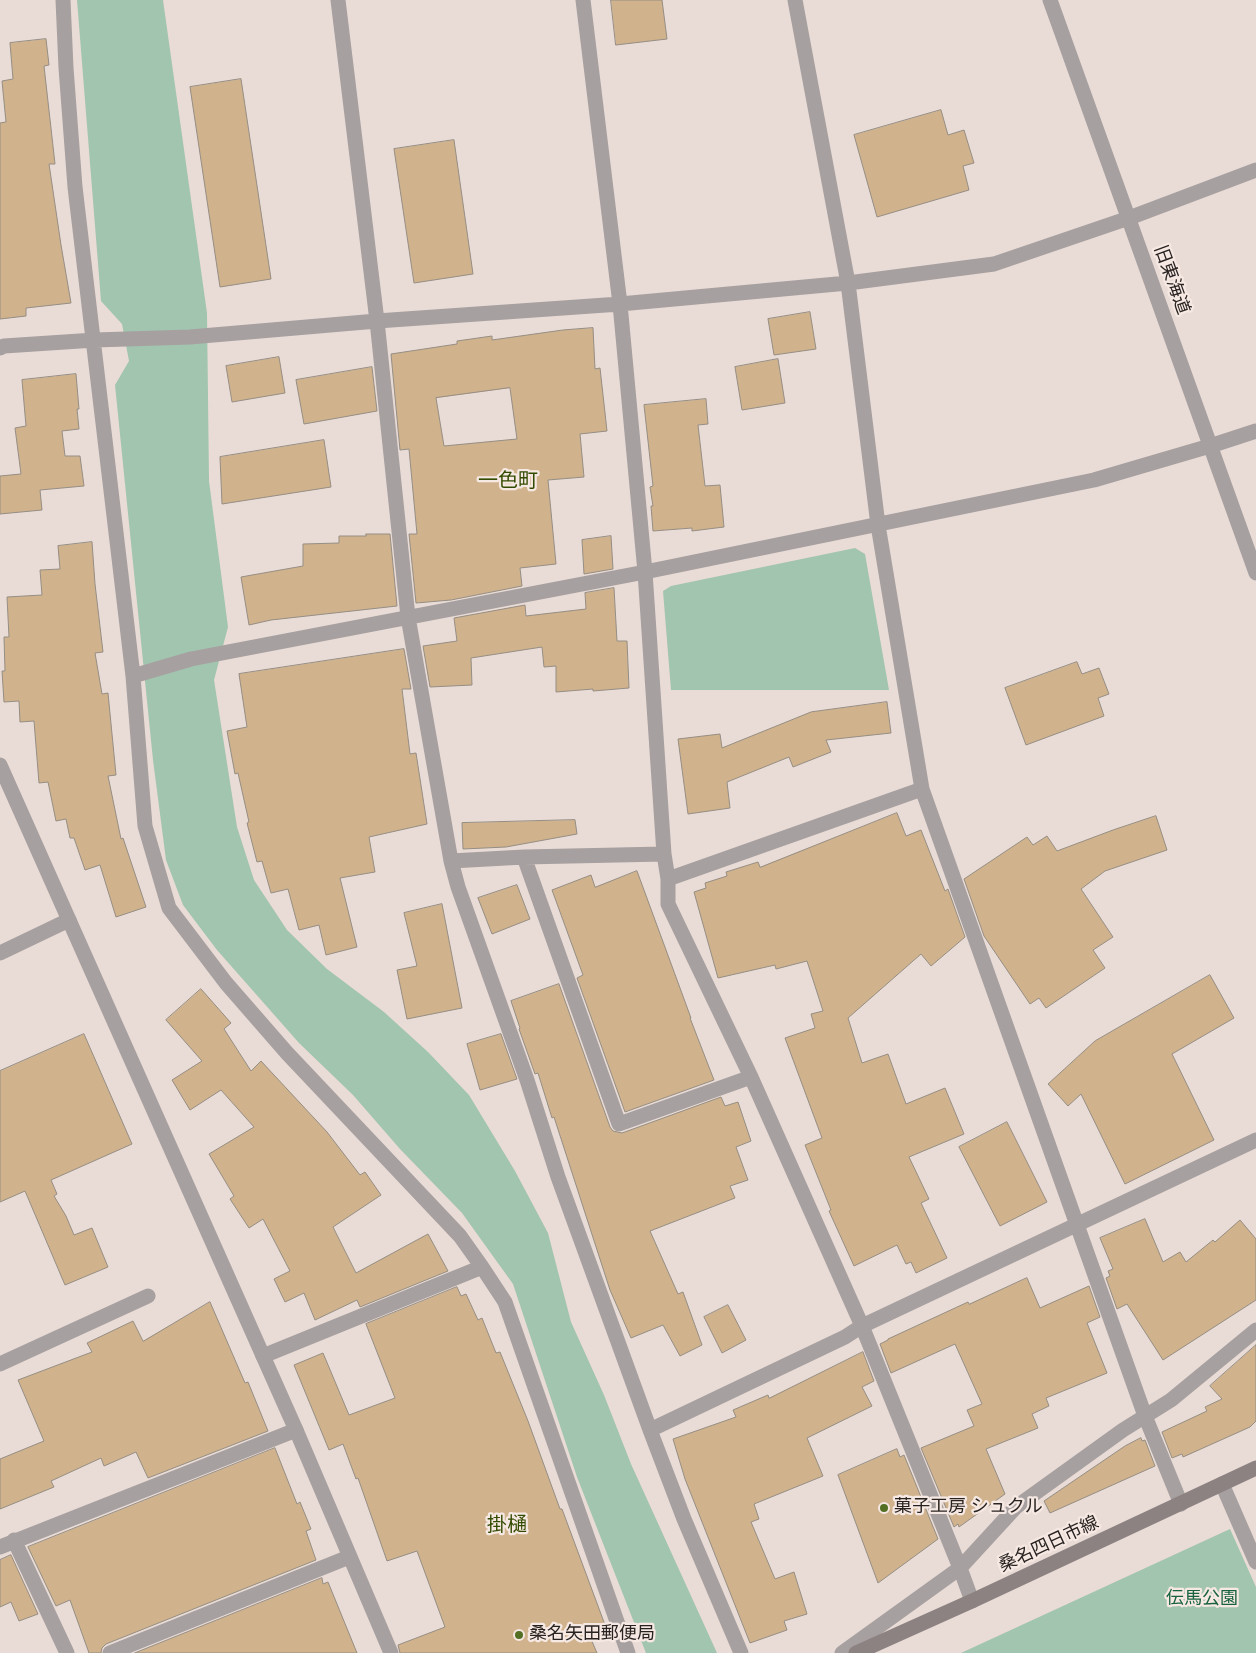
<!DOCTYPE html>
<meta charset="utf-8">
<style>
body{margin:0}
canvas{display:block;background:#e9dbd5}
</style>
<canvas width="1256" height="1653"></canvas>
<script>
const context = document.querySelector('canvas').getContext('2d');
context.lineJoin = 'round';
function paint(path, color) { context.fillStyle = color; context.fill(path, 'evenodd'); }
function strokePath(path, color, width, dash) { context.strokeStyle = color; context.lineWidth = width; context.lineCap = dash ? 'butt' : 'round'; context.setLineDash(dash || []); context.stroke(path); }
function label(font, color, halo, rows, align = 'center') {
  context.font = font + ' "Nunito Sans","Noto Sans JP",sans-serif'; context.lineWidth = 4.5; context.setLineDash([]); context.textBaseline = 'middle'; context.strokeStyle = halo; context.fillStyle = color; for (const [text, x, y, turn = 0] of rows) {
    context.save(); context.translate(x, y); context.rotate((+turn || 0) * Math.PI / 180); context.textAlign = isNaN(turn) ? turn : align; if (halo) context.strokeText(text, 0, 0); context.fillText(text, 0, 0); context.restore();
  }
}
paint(new Path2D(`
 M77 0H163L207 313 209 481 228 627 214 680 237 827 254 880 287 930 327 969 384 1012 428 1052 469 1095 515 1171 548 1233 571 1322 604 1395 631 1464 717 1653H646L577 1477 513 1284 462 1213 400 1149 353 1095 299 1043 217 950 183 905 166 860 153 760 115 385 129 361 122 324 101 301Z
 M855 548 865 554 889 690H671L663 591 671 586Z
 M1230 1529 1256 1587V1653H961Z`), '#a2c5af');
const building = new Path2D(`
 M611 0H662L667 39 616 45Z
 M46 39 49 65 44 66 55 164H49L61 245 71 303 26 308V316L0 319V123L6 122 2 81 13 79 10 43Z
 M241 79 271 279 220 287 190 87Z
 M941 110 948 135 964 130 974 163 963 166 969 190 877 217 854 135Z
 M454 140 473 274 414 283 394 149Z
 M810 312 816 349 774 355 768 319Z
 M593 328 595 369 600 368 607 431 580 434 584 477 548 480 556 564 520 568 522 586 451 600 416 603 409 534H417L409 449 400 450 391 354 457 344V341L492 336V340L563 330ZM510 388 517 439 444 446 436 398Z
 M279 357 285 393 232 402 226 366Z
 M778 359 785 403 742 410 735 367Z
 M372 367 377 411 304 424 296 380Z
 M76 374 79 409H77L79 429 62 431 65 456H80L84 486 40 490 42 510 0 514V476L21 474 15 428 26 426 22 380Z
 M706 399 708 424 698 425 705 486 720 485 724 527 692 531V528L653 531 651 506H653L650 487 653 486 644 405Z
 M324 440 331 487 222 504 220 457Z
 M366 534H390L397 606 271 620 249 625 241 577 303 566V544L339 543V536H366Z
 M611 536 613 569 584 574 582 540Z
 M92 542 95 584 103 652 95 653 102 694 108 693 116 775 108 776 121 839 123 838 146 907 116 917 100 865 85 870 74 838H70L66 819 56 821 48 782 39 783 34 721 20 722 19 701 4 702 2 671H5L4 637H9L7 597 42 595 40 570 60 569 58 546Z
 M614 588 617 641H627L629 688 593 691V689L556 692V666L544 667 542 647 471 658 472 685 430 687 423 646 457 641 454 618 525 605 526 616 586 609 585 593Z
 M404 649 411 689H402L410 754 416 753 427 824 369 837 375 872 340 878 357 947 326 955 319 925 299 930 288 889 271 893 262 861 257 862 247 823 249 822 238 773 235 774 227 731 247 727 239 674Z
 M1077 662 1082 674 1099 668 1109 694 1098 698 1104 716 1026 745 1005 688Z
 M887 702 891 733 826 740 831 752 793 767 789 757 727 782 730 808 688 814 678 739 720 734 722 748 811 712Z
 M897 813 906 836 921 830 945 891 948 889 965 937 931 966 921 954 848 1018 862 1063 888 1054 906 1104 945 1088 964 1134 909 1157 929 1199 921 1203 947 1258 916 1273 911 1262 906 1264 897 1245 854 1266 829 1211 831 1210 805 1145 822 1138 785 1038 815 1028 811 1014 823 1011 807 961 776 969 775 965 718 978 694 892 706 888 705 883 727 876 726 872 758 862 760 867Z
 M1156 816 1167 850 1105 871 1081 889 1113 937 1093 950 1105 968 1046 1008 1039 998 1030 1004 984 936 964 879 1027 837 1033 845 1047 836 1057 851 1113 830Z
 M575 820 577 834 506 847 463 849 462 823Z
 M637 871 691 1018H690L714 1080 625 1112 577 978 583 975 552 890 591 875 595 887Z
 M517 885 530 919 492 934 478 898Z
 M442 904 462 1008 407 1019 397 970 417 966 404 913Z
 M1210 975 1234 1018 1172 1054 1214 1140 1125 1184 1081 1094 1068 1106 1048 1084 1095 1041Z
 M559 984 610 1127 613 1131 622 1133 721 1097 725 1106 738 1102 751 1141 736 1147 748 1180 730 1186 735 1198 650 1231 678 1294 683 1292 702 1345 680 1356 663 1325 631 1338 610 1290 554 1117 552 1118 538 1073 535 1074 519 1029 520 1028 511 1001Z
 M201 989 231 1023 224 1029 251 1071 261 1061 327 1132 360 1175 365 1172 381 1195 333 1227 356 1273 428 1234 448 1271 360 1307 357 1300 315 1320 304 1293 285 1302 274 1279 290 1271 263 1219 249 1228 230 1199 234 1196 209 1154 254 1127 221 1090 190 1110 172 1080 202 1061 166 1020Z
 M84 1034 132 1144 51 1180 57 1194 54 1196 66 1216 74 1235 92 1228 108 1267 65 1285 25 1191 0 1202V1071Z
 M501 1034 517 1079 480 1090 467 1044Z
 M1007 1122 1047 1202 1000 1226 959 1147Z
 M1145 1219 1163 1262 1180 1252 1186 1262 1213 1240 1215 1242 1240 1220 1256 1239V1300L1163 1360 1127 1304 1117 1309 1106 1278 1110 1276 1108 1271 1113 1269 1100 1238Z
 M1027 1278 1040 1308 1089 1286 1100 1317 1087 1323 1107 1373 1046 1398 1049 1406 1032 1414 1038 1428 986 1449 1005 1494 959 1527 958 1524 954 1527 921 1448 974 1426 967 1410 982 1404 955 1344 891 1373 880 1344 888 1340V1339L968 1302 969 1304Z
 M457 1287 461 1296 466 1294 478 1320 482 1318 496 1353 500 1352 528 1421 560 1509H562L608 1633 591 1639 597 1653H400L398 1645 445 1627 417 1551 387 1561 358 1478 356 1479 343 1444 329 1450 294 1365 323 1353 349 1415 395 1398 366 1324Z
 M210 1302 245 1383 248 1382 268 1431 148 1478 136 1452 104 1466 101 1458 51 1481 54 1487 0 1509V1459L44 1441 18 1380 92 1352 87 1343 133 1321 143 1341Z
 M728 1305 746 1340 722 1353 704 1317Z
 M1256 1345V1421L1250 1427 1183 1457 1182 1454 1172 1458 1162 1432 1207 1411 1205 1407 1222 1399 1210 1386Z
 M863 1352 874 1381 862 1387 872 1406 807 1438 823 1476 754 1504 759 1519 751 1522 775 1579 794 1572 807 1614 784 1621 787 1630 750 1643 685 1479 673 1439 736 1417 733 1410 768 1395 769 1398Z
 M1141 1438 1142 1441 1145 1440 1155 1466 1050 1513 1044 1501 1125 1446Z
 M275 1448 297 1504 300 1502 311 1529 306 1531 316 1560 106 1644 102 1648 101 1653H89L70 1600 56 1606 28 1547Z
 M897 1449 900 1457 904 1455 938 1539 878 1583 838 1475Z
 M11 1555 38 1614 19 1621 11 1602 0 1607V1560Z
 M322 1578 323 1584 328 1582 357 1653H135Z`);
paint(building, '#d0b28c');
strokePath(building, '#958e84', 1);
strokePath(new Path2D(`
 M63 0 66 68 75 187 133 676 145 826 169 908 226 983 287 1053 460 1236 482 1267 505 1302 628 1653
 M338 0 377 321 408 617 451 861 458 887 527 1080 558 1177 650 1430 684 1519 741 1653
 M583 0 620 304 645 572 664 854 668 879V904L751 1077 862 1326 960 1568 972 1601
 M795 0 848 283 878 525 922 789 1145 1416 1181 1504
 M1050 0 1256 573
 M0 348 4 346 95 340 190 337 377 321 620 304 848 283 994 264 1129 218
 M133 676 191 659 645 572 1094 480 1210 446 1256 431
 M524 857 619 1124 751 1077
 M451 861 524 857 664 854
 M668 879 922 789
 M0 953 69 920
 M263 1356 482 1267
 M0 1364 148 1296
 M650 1430 845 1337 862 1326 1256 1140
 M1222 1484 1256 1562
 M14 1540 67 1653
 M0 1547 296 1430
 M110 1653 349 1557
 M842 1653 960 1568 1016 1507 1123 1430 1171 1400 1256 1330`), '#a7a0a0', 15);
strokePath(new Path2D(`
 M1129 218 1256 170
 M0 765 296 1430 391 1653`), '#a7a0a0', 15);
strokePath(new Path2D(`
 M856 1653 972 1601 1256 1468`), '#8c8281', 15);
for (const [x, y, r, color] of [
 [884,1508,5,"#536f23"],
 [519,1635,5,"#536f23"]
]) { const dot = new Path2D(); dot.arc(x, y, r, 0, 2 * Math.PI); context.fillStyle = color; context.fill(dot); strokePath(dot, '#f6e8e2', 2); }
label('18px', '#282321', '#f6e8e2', [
 ["旧東海道",1171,280,70],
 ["桑名四日市線",1049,1545,-25]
]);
label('18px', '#282321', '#f6e8e2', [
 ["菓子工房 シュクル",894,1508],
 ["桑名矢田郵便局",529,1635]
], 'left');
label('18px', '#17623f', '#f6e8e2', [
 ["伝馬公園",1202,1600]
]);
label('20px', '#334b00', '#f6e8e2', [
 ["一色町",508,482],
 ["掛樋",507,1526]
]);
</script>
